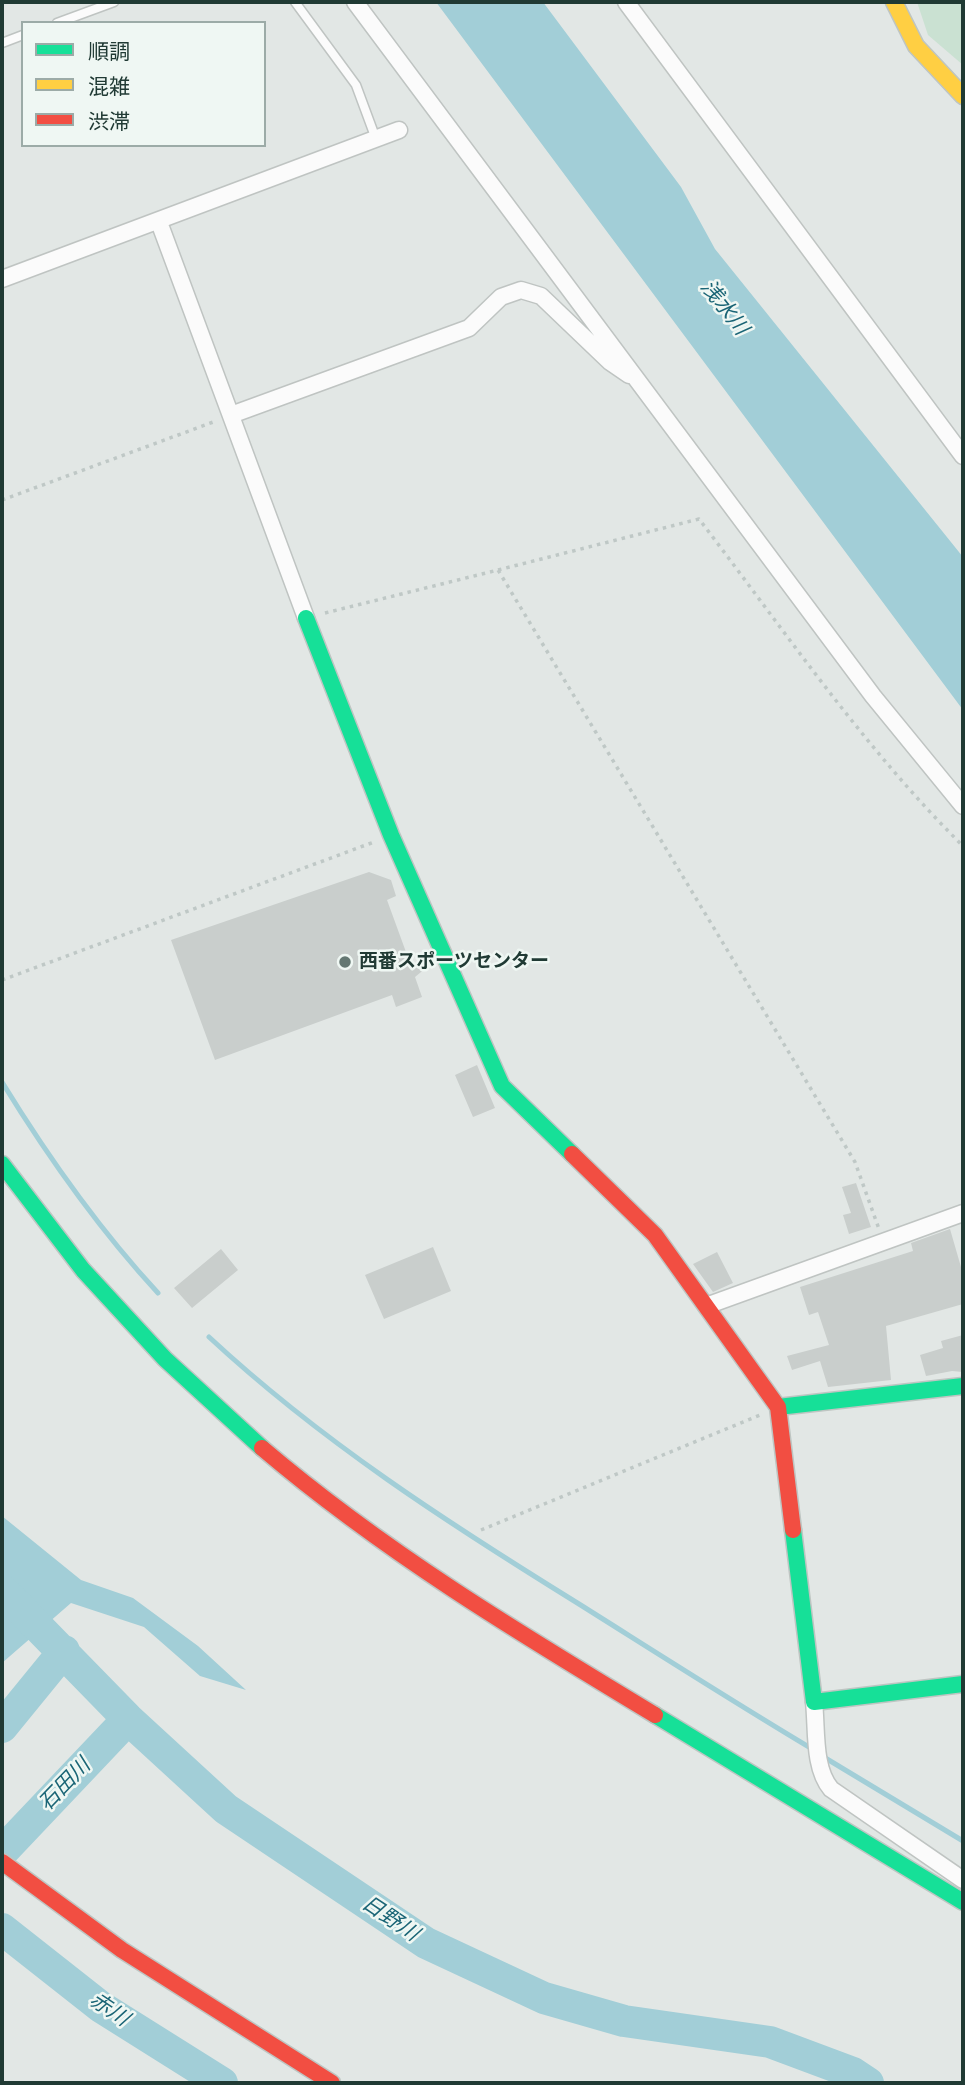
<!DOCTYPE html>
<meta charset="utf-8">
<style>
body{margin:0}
#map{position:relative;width:965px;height:2085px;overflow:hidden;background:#e2e7e5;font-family:Arial,"Noto Sans JP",sans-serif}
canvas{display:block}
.frame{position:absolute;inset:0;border:4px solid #203a34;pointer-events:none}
.legend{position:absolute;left:21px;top:21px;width:245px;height:126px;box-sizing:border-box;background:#eff7f3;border:2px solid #9caba7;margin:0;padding:9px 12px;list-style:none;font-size:21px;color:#203a34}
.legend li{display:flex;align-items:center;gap:14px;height:35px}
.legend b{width:35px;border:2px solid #9caba7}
</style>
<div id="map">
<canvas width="965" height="2085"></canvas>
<div class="frame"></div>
<ul class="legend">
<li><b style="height:9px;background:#16e098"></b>順調</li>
<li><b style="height:9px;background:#ffcf43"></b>混雑</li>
<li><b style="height:9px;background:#f24e42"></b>渋滞</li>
</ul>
</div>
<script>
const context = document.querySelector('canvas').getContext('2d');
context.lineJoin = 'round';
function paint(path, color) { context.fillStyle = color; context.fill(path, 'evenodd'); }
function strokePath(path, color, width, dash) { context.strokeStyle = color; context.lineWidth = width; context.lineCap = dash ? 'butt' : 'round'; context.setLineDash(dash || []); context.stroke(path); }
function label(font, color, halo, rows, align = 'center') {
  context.font = font + ' Arial,"Noto Sans JP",sans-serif'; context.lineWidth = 5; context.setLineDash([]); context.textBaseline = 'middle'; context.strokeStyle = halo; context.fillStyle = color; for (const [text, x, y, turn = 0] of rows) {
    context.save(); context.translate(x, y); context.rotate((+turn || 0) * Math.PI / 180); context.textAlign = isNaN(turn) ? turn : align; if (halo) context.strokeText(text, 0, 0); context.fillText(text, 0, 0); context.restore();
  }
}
paint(new Path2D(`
 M917 2H963V65L928 35Z`), '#cae1d2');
paint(new Path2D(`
 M436 2H543L681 187 715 249 963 557V710Z
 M2 1516 81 1580 133 1598 198 1646 246 1690 200 1676 144 1627 71 1603 2 1663Z`), '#a2ced7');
strokePath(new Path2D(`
 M2 1082C48 1157 98 1228 158 1293
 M209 1337C321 1441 448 1523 579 1604 657 1653 735 1703 814 1750
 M822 1756 963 1841`), '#a2ced7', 5);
strokePath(new Path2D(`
 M2 1590 128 1719 226 1809 426 1943 544 1998 624 2021 770 2042 853 2073 868 2083
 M2 1727 64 1651
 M2 1852 128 1719
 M2 1929 101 2007 222 2083`), '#a2ced7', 32);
paint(new Path2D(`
 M369 872 391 880 396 896 387 900 410 963H432L415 977 422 997 396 1007 392 995 215 1060 171 940Z
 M477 1065 495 1108 473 1117 455 1075Z
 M856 1183 871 1227 849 1234 843 1215 851 1213 842 1187Z
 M950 1229 963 1274V1304L886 1326 891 1380 828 1387 820 1361 792 1370 787 1356 829 1345 818 1312 809 1315 800 1287 913 1251 911 1243Z
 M433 1247 451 1291 384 1319 365 1275Z
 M221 1249 238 1270 192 1308 174 1288Z
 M717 1252 733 1283 713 1292 693 1264Z
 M963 1335V1372L952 1371 926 1376 920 1355 943 1348 941 1341Z`), '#c9cecc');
const lane = new Path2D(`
 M295 2 356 85 376 139
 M57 23 114 2
 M2 43 23 35`);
const street = new Path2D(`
 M355 2 873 696 963 806
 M626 2 963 456
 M159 222 306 618
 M2 279 399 130
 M231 415 469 328 501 297 521 290 541 296 610 362 629 375
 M706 1306 963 1213
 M814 1702C817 1729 813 1768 831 1789L963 1880`);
const fast = new Path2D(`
 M306 618 391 835 502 1086 572 1154
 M2 1164 83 1270 165 1359 262 1448
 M778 1407 963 1386
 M793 1530 814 1702 963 1684
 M655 1715 963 1902`);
const slow = new Path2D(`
 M894 2 916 46 963 96`);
const jam = new Path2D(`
 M572 1154 655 1235 778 1407 793 1530
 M262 1448C383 1551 519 1633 655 1715
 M2 1862 122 1950 332 2083`);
strokePath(lane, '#bfc4c2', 11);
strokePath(street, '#bfc4c2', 19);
strokePath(fast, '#bec5c2', 19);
strokePath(slow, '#bec5c2', 19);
strokePath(jam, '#bec5c2', 19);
strokePath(new Path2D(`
 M2 500 216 421
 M498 570 699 519C784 630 864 748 963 846
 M325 613 498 570 855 1162 879 1229
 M2 980 374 842
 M481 1530 760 1415`), '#bfc8c6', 3.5, [3.5, 5]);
strokePath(lane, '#fbfbfb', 8);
strokePath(street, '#fbfbfb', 16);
strokePath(fast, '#16e098', 16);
strokePath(slow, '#ffcf43', 16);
strokePath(jam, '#f24e42', 16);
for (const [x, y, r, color] of [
 [345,962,7,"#647772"]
]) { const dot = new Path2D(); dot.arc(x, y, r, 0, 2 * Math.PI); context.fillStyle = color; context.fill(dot); strokePath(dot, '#eff7f3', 2.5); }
label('bold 19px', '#203a34', '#eff7f3', [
 ["西番スポーツセンター",359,962]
], 'left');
label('italic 21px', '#1a6576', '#eff7f3', [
 ["浅水川",724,308,52],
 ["石田川",65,1785,-46],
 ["日野川",390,1919,34],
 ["赤川",109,2010,34]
]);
</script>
